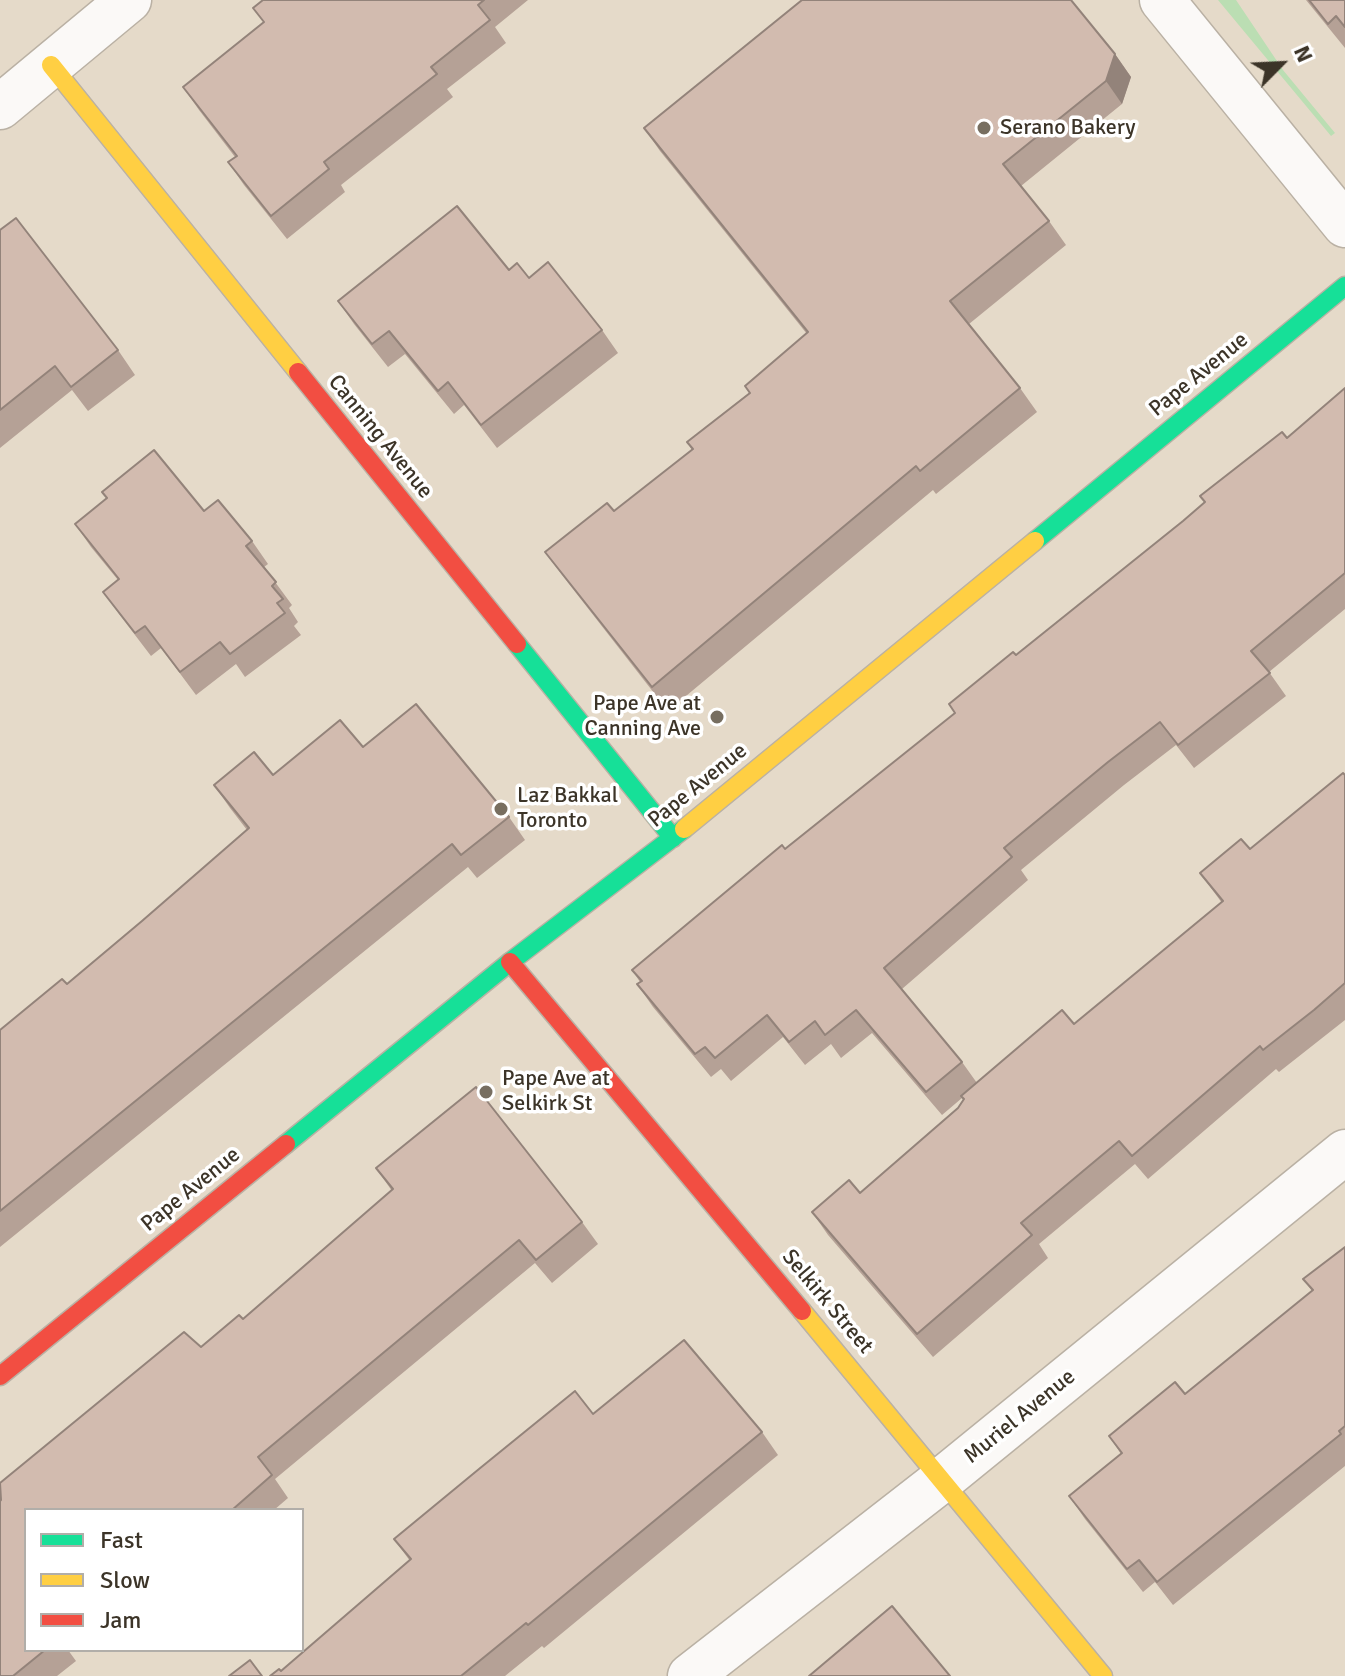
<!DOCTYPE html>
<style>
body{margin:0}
#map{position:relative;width:1345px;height:1676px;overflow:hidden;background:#e5dac9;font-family:Signika,sans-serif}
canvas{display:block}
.legend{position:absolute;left:24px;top:1508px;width:280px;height:144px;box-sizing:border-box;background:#fff;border:2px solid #b1aea9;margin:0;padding:10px 14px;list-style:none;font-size:24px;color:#3c3428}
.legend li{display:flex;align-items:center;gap:16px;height:40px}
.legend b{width:40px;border:2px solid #b1aea9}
.north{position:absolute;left:1241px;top:24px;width:80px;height:80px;-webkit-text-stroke:6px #fff;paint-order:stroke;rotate:66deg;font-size:22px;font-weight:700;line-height:32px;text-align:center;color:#3c3428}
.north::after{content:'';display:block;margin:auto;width:28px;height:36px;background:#3c3428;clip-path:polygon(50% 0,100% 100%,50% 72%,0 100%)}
</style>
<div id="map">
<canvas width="1345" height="1676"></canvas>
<ul class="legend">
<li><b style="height:10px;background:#16e098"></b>Fast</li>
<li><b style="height:10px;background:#ffcf43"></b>Slow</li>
<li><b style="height:10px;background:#f24e42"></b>Jam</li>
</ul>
<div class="north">N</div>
</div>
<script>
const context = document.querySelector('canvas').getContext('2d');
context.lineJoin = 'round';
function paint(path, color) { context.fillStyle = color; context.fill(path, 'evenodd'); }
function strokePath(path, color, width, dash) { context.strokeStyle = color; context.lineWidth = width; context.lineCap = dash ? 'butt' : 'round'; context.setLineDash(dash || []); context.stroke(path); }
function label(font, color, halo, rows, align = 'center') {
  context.font = font + ' Signika,sans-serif'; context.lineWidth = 7; context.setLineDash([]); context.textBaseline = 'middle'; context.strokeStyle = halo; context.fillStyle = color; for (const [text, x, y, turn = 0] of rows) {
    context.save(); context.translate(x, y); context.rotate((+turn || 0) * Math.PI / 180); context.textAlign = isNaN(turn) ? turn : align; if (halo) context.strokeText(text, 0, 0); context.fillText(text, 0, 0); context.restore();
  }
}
paint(new Path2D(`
 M1218 0H1236L1283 70 1335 133 1331 136Z`), '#bbdeb3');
const street = new Path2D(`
 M1162 0 1345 225
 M0 107 129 0
 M690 1676 943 1479 1345 1152`);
const fast = new Path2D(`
 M1035 541 1345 286
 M517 644 673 838
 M286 1144 510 962 684 829`);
const slow = new Path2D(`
 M51 65 298 372
 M684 829 1035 541
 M802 1311 1103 1676`);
const jam = new Path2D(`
 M298 372 517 644
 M510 962 802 1311
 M0 1376 286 1144`);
strokePath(street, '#bab1a4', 47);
strokePath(fast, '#bab1a4', 21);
strokePath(slow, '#bab1a4', 21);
strokePath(jam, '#bab1a4', 21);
strokePath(street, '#fbf9f7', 44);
strokePath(fast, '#16e098', 18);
strokePath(slow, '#ffcf43', 18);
strokePath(jam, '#f24e42', 18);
paint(new Path2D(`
 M263 0H528L495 27 506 43 447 89 453 97 341 185 345 192 287 239 244 185 228 162 235 157 199 110 183 87 264 23Z
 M1306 0H1345V48Z
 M1115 54 1131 77 1122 104 1021 186 1049 221 1066 245 969 324 1020 388 1037 412 936 494 933 490 668 711 562 575 545 552 614 511 692 450 687 442 749 393 745 386 807 334 660 151 644 128Z
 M0 230 118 350 135 375 88 411 72 390 0 448Z
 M509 270 529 278 602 330 618 353 497 448 464 405 454 414 405 354 388 367 354 324 338 301Z
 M1345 388V609L1269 672 1286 696 1194 768 1176 745 1124 785 1021 870 1028 880 902 989 962 1062 977 1083 1074 1024 1222 903 1200 873 1250 849 1345 775V1020L1279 1072 1276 1069 1148 1179 1135 1164 1039 1244 1048 1258 933 1357 828 1235 812 1212 860 1193 958 1108 963 1100 962 1098 942 1115 872 1033 841 1058 831 1044 805 1065 783 1037 731 1081 721 1069 711 1077 653 1007 637 984 640 982 632 970 955 713 949 704 1016 655 1287 438Z
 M204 511 252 541 268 564 264 567 292 605 289 608 298 622 294 626 301 635 245 677 236 664 196 695 161 648 151 656 119 614 103 592 118 580 91 547 75 524Z
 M273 775 509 817 525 840 477 878 468 867 0 1247V1030L67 984 142 921 247 830 230 808 214 785Z
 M376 1168 582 1222 598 1244 552 1283 535 1263 275 1479 288 1498 274 1510H26V1650H68L76 1661 57 1676H0V1483L243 1319 392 1191Z
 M1345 1247V1466L1173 1605 1155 1582 1143 1592 1085 1519 1069 1496 1121 1454 1109 1436 1185 1394 1312 1291 1303 1279Z
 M593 1414 762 1432 778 1455 544 1648 542 1646 505 1676H270L281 1671 410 1561 394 1539Z`), '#b5a196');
paint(new Path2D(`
 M1115 54 1131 77 1122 104 1106 81Z`), '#93837a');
const building = new Path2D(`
 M263 0H484L478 5 490 20 431 67 437 74 324 162 329 169 271 216 228 162 237 156 183 87 264 22 253 8Z
 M802 0H1071L1115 54 1106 81 1003 164 1049 221 950 301 1020 388 920 471 916 466 652 687 545 552 607 503 614 511 693 449 687 442 750 393 745 386 808 332 644 128Z
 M1309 0H1345V27L1336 16 1328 24Z
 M457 206 509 270 517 263 529 278 548 262 602 330 481 425 448 382 438 391 389 331 372 344 338 301Z
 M16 218 118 350 71 387 55 366 0 410V230Z
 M1345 388V573L1251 651 1270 673 1178 745 1160 722 1108 762 1004 848 1012 857 884 968 962 1062 926 1092 856 1010 825 1035 815 1021 789 1042 767 1015 715 1058 705 1047 695 1054 637 984 642 981 632 970 782 845 785 849 955 713 949 704 1013 652 1016 655 1183 521 1205 502 1200 496 1282 432 1287 438Z
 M154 450 204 511 218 500 252 541 246 546 276 582 272 586 283 599 277 603 285 613 230 654 220 642 180 672 145 626 135 633 103 592 119 579 75 524 107 498 102 492Z
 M416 704 509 817 461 855 452 844 0 1211V1030L62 979 67 984 142 921 249 828 214 785 254 752 273 775 340 720 363 747Z
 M1343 773 1345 775V983L1314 1010 1263 1050 1260 1046 1132 1156 1119 1141 1021 1223 1032 1235 917 1334 812 1212 849 1180 860 1193 958 1108 964 1099 961 1096 1062 1010 1074 1024 1223 901 1200 873 1241 839 1250 849Z
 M476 1087 582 1222 536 1260 519 1240 258 1457 272 1475 232 1510H26V1650H45L13 1676H0V1501L1 1500 0 1483 184 1332 201 1347 239 1315 243 1319 393 1189 376 1168Z
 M1345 1247V1426L1339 1431 1341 1434 1157 1582 1139 1560 1127 1569 1069 1496 1122 1453 1109 1436 1175 1382 1185 1394 1313 1290 1303 1279Z
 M684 1340 762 1432 528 1625 526 1623 461 1676H270L279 1669 281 1671 411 1559 394 1539 479 1469 575 1391 593 1414Z
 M892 1606 950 1676H809Z
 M250 1660 262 1676H229Z`);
paint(building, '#d2bbaf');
strokePath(building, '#93837a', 2);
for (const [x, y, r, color] of [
 [984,128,8,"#776e60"],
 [717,717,8,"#776e60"],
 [501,809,8,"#776e60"],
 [486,1092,8,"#776e60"]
]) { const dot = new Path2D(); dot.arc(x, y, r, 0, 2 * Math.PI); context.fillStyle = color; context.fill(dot); strokePath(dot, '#fff', 3); }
label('22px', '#3c3428', '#fff', [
 ["Serano Bakery",1000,128],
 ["Pape Ave at",701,704,"right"],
 ["Canning Ave",701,729,"right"],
 ["Laz Bakkal",517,796],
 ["Toronto",517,821],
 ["Pape Ave at",502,1079],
 ["Selkirk St",502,1104]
], 'left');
label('22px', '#3c3428', '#fff', [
 ["Pape Avenue",1199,375,-39],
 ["Canning Avenue",380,437,51],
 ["Pape Avenue",698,786,-39],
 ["Pape Avenue",191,1190,-39],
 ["Selkirk Street",827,1302,50],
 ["Muriel Avenue",1020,1417,-39]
]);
</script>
